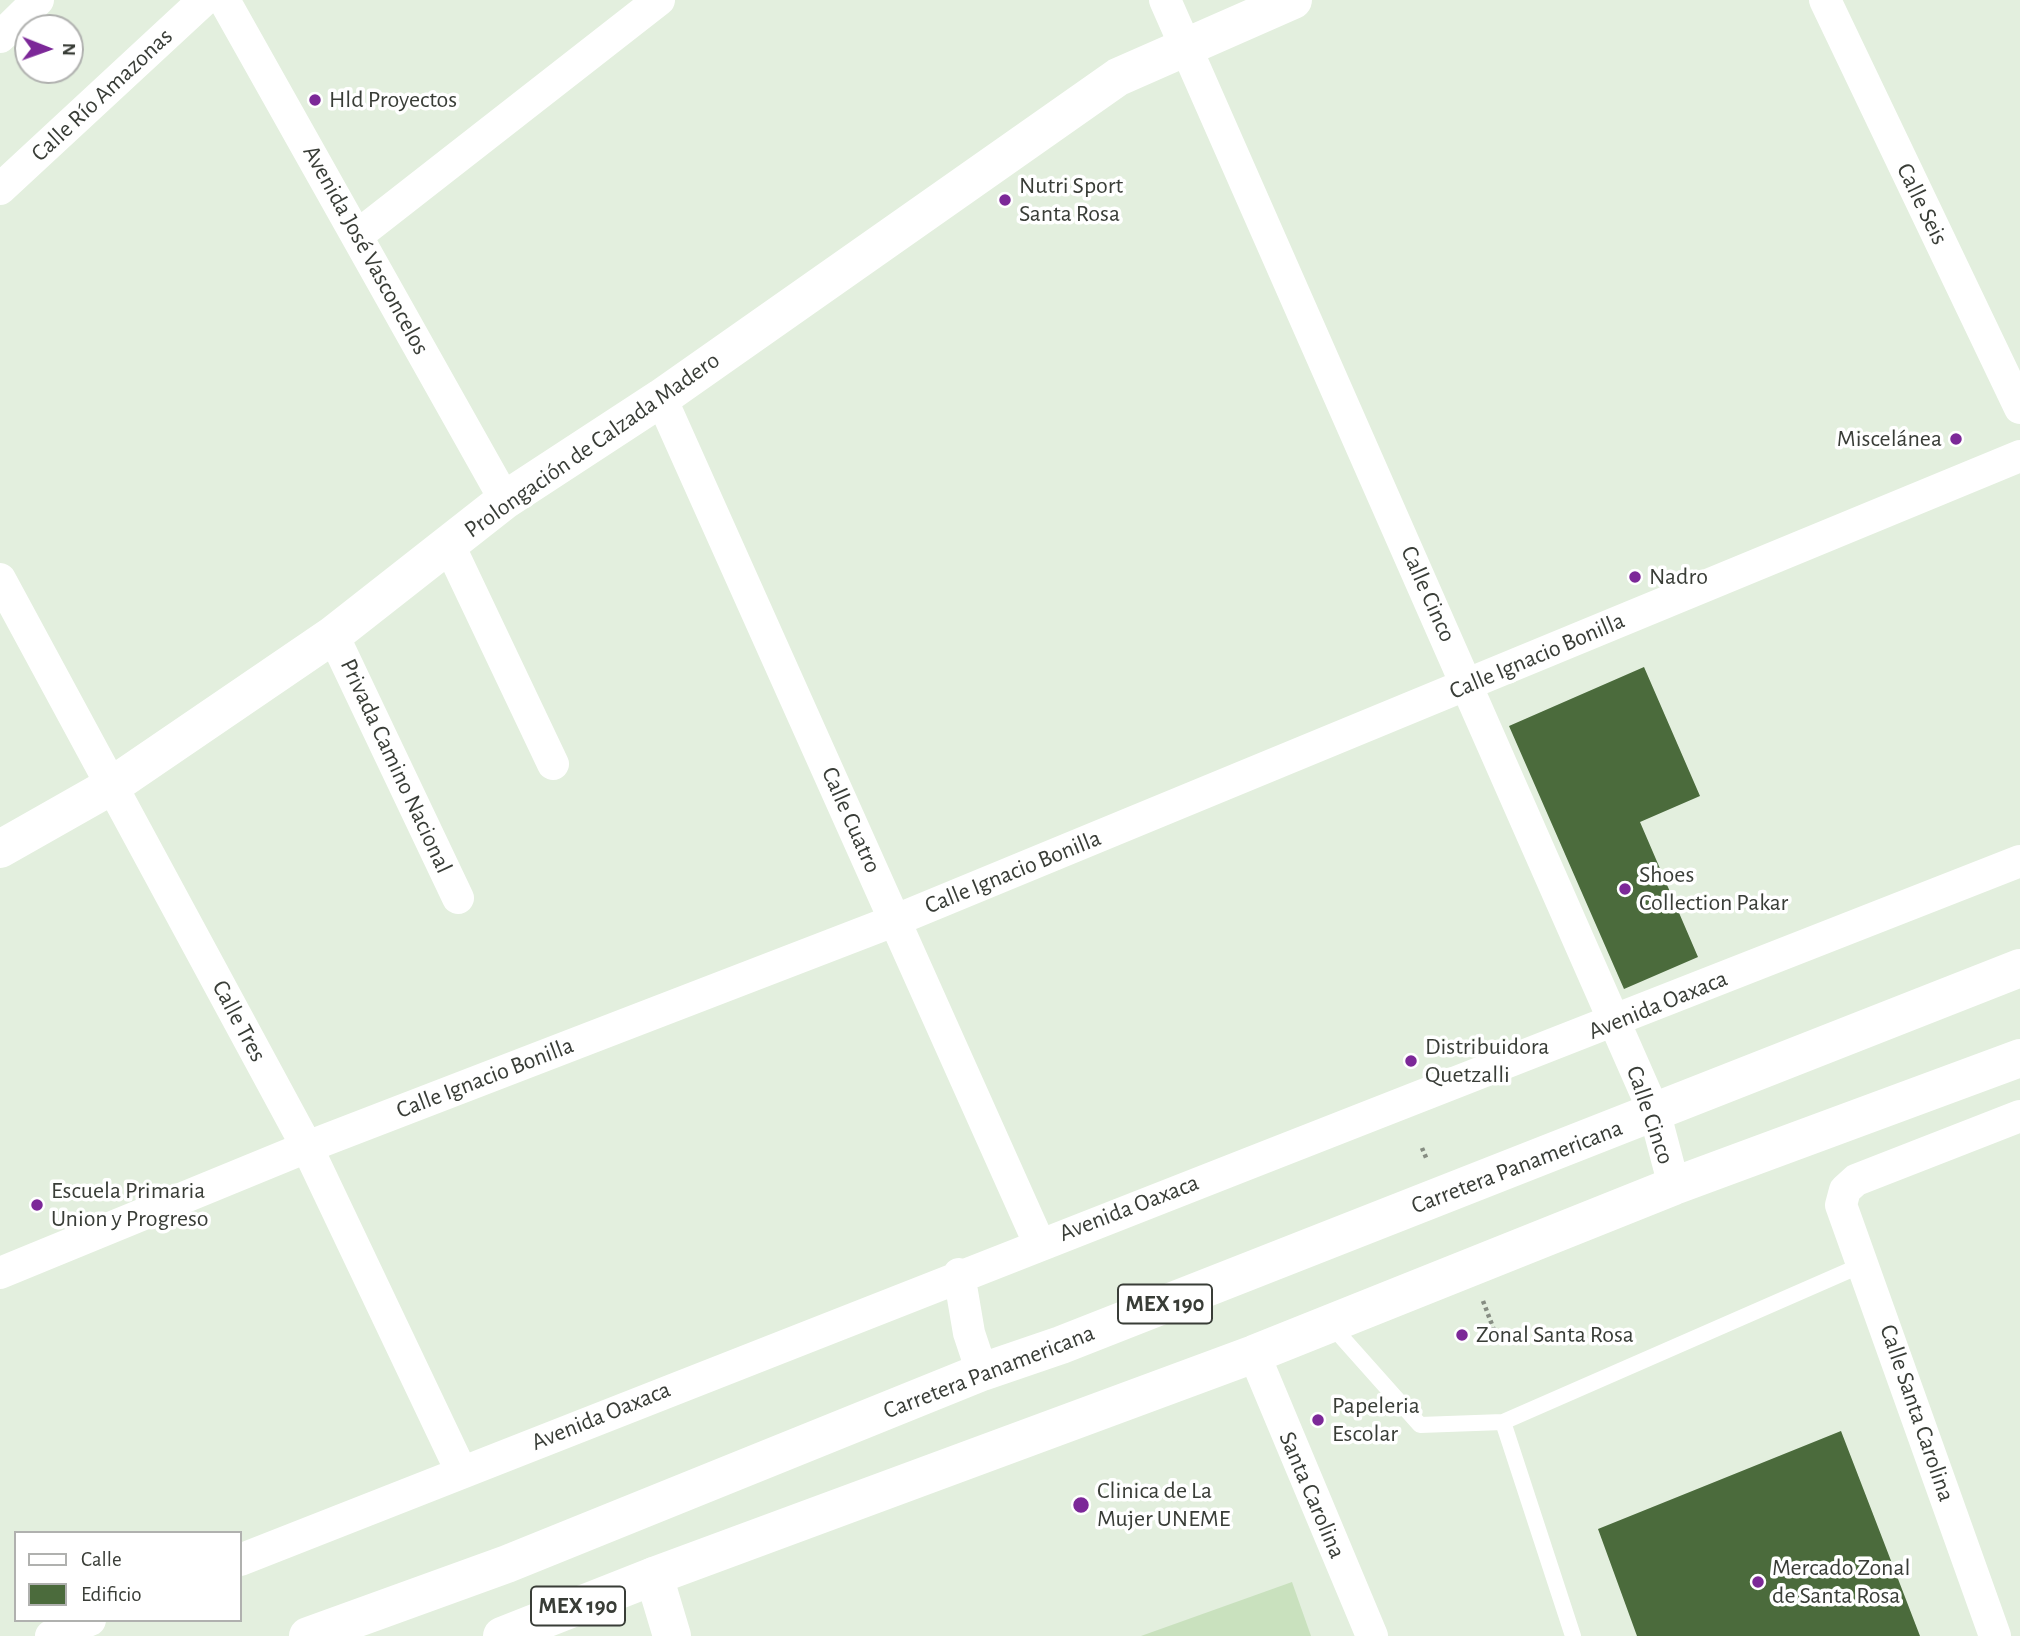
<!DOCTYPE html>
<meta charset="utf-8">
<style>
body{margin:0}
#map{position:relative;width:2020px;height:1636px;overflow:hidden;background:#e3efde;font-family:"Alegreya Sans",sans-serif}
canvas{display:block}
.legend{position:absolute;left:14px;top:1531px;width:228px;height:91px;box-sizing:border-box;background:#fff;border:2px solid #b0b1af;margin:0;padding:9px 12px;list-style:none;font-size:21px;color:#393d37}
.legend li{display:flex;align-items:center;gap:14px;height:35px}
.legend b{width:35px;border:2px solid #b0b1af}
.north{position:absolute;left:14px;top:14px;width:70px;height:70px;box-sizing:border-box;background:#fff;border:2px solid #b0b1af;border-radius:50%;rotate:91deg;font-size:19px;font-weight:700;line-height:28px;text-align:center;color:#393d37}
.north::after{content:'';display:block;margin:auto;width:24px;height:32px;background:#7c2898;clip-path:polygon(50% 0,100% 100%,50% 72%,0 100%)}
</style>
<div id="map">
<canvas width="2020" height="1636"></canvas>
<ul class="legend">
<li><b style="height:9px;background:#fff"></b>Calle</li>
<li><b style="height:19px;background:#4b6b3c"></b>Edificio</li>
</ul>
<div class="north">N</div>
</div>
<script>
const context = document.querySelector('canvas').getContext('2d');
context.lineJoin = 'round';
function paint(path, color) { context.fillStyle = color; context.fill(path, 'evenodd'); }
function strokePath(path, color, width, dash) { context.strokeStyle = color; context.lineWidth = width; context.lineCap = dash ? 'butt' : 'round'; context.setLineDash(dash || []); context.stroke(path); }
function label(font, color, halo, rows, align = 'center') {
  context.font = font + ' "Alegreya Sans",sans-serif'; context.lineWidth = 7; context.setLineDash([]); context.textBaseline = 'middle'; context.strokeStyle = halo; context.fillStyle = color; for (const [text, x, y, turn = 0] of rows) {
    context.save(); context.translate(x, y); context.rotate((+turn || 0) * Math.PI / 180); context.textAlign = isNaN(turn) ? turn : align; if (halo) context.strokeText(text, 0, 0); context.fillText(text, 0, 0); context.restore();
  }
}
paint(new Path2D(`
 M1292 1582 1311 1636H1141Z`), '#c9e1be');
paint(new Path2D(`
 M1644 667 1700 796 1640 822 1698 957 1624 989 1509 726Z
 M1841 1431 1920 1636H1637L1598 1529Z`), '#4b6b3c');
strokePath(new Path2D(`
 M1422 1148 1427 1160
 M1483 1301 1494 1330`), '#868d82', 4.5, [3.5, 3.5]);
strokePath(new Path2D(`
 M1330 1324 1420 1425 1503 1422 1864 1264
 M1503 1422 1573 1636`), '#fff', 16);
strokePath(new Path2D(`
 M224 0 505 500
 M1165 0 1655 1114 1674 1186
 M1825 0 2020 408
 M0 37 38 0
 M0 189 204 0
 M358 235 659 0
 M661 398 1039 1243
 M449 545 553 764
 M0 579 307 1147 461 1471
 M333 635 458 898
 M0 1273 307 1147 896 920 2020 456
 M959 1274 969 1333 982 1372
 M1254 1354 1372 1636
 M240 1560C831 1322 1428 1097 2020 861
 M51 1636 90 1620
 M1995 1636 1841 1205 1845 1190 1856 1180 2020 1116`), '#fff', 32);
strokePath(new Path2D(`
 M0 849 113 785 333 635 505 500 661 398 1118 77 1293 0
 M654 1576 672 1636`), '#fff', 38);
strokePath(new Path2D(`
 M308 1636 507 1564 982 1372 1061 1345 2020 968
 M502 1636 654 1576 1254 1354 1674 1186 2020 1058`), '#fff', 38);
for (const [x, y, r, color] of [
 [315,100,7,"#7c2898"],
 [1005,200,7,"#7c2898"],
 [1956,439,7,"#7c2898"],
 [1635,577,7,"#7c2898"],
 [1625,889,7,"#7c2898"],
 [1411,1061,7,"#7c2898"],
 [37,1205,7,"#7c2898"],
 [1462,1335,7,"#7c2898"],
 [1318,1420,7,"#7c2898"],
 [1081,1505,9,"#7c2898"],
 [1758,1582,7,"#7c2898"]
]) { const dot = new Path2D(); dot.arc(x, y, r, 0, 2 * Math.PI); context.fillStyle = color; context.fill(dot); strokePath(dot, '#fff', 2.5); }
for (const [x, y, w] of [
 [1165,1304,94],
 [578,1606,94]
]) { const box = new Path2D(); box.roundRect(x - w / 2, y - 19.5, w, 39, 5); context.fillStyle = '#fff'; context.fill(box); strokePath(box, '#393d37', 2); }
label('bold 23px', '#393d37', null, [
 ["MEX 190",1165,1304],
 ["MEX 190",578,1606]
]);
label('24px', '#393d37', '#fff', [
 ["Calle Río Amazonas",102,95,-43],
 ["Calle Seis",1922,204,64],
 ["Avenida José Vasconcelos",366,250,61],
 ["Prolongación de Calzada Madero",592,445,-35],
 ["Calle Cinco",1428,594,66],
 ["Calle Ignacio Bonilla",1537,656,-23],
 ["Privada Camino Nacional",396,766,65],
 ["Calle Cuatro",851,820,66],
 ["Calle Ignacio Bonilla",1013,872,-22],
 ["Avenida Oaxaca",1658,1005,-22],
 ["Calle Tres",239,1021,62],
 ["Calle Ignacio Bonilla",485,1078,-21],
 ["Calle Cinco",1650,1115,71],
 ["Carretera Panamericana",1517,1167,-21],
 ["Avenida Oaxaca",1129,1208,-21],
 ["Carretera Panamericana",989,1372,-21],
 ["Calle Santa Carolina",1917,1413,71],
 ["Avenida Oaxaca",601,1416,-22],
 ["Santa Carolina",1312,1495,67]
]);
label('24px', '#393d37', '#fff', [
 ["Hld Proyectos",329,100],
 ["Nutri Sport",1019,186],
 ["Santa Rosa",1019,214],
 ["Miscelánea",1942,439,"right"],
 ["Nadro",1649,577],
 ["Shoes",1639,875],
 ["Collection Pakar",1639,903],
 ["Distribuidora",1425,1047],
 ["Quetzalli",1425,1075],
 ["Escuela Primaria",51,1191],
 ["Union y Progreso",51,1219],
 ["Zonal Santa Rosa",1476,1335],
 ["Papeleria",1332,1406],
 ["Escolar",1332,1434],
 ["Clinica de La",1097,1491],
 ["Mujer UNEME",1097,1519],
 ["Mercado Zonal",1772,1568],
 ["de Santa Rosa",1772,1596]
], 'left');
</script>
